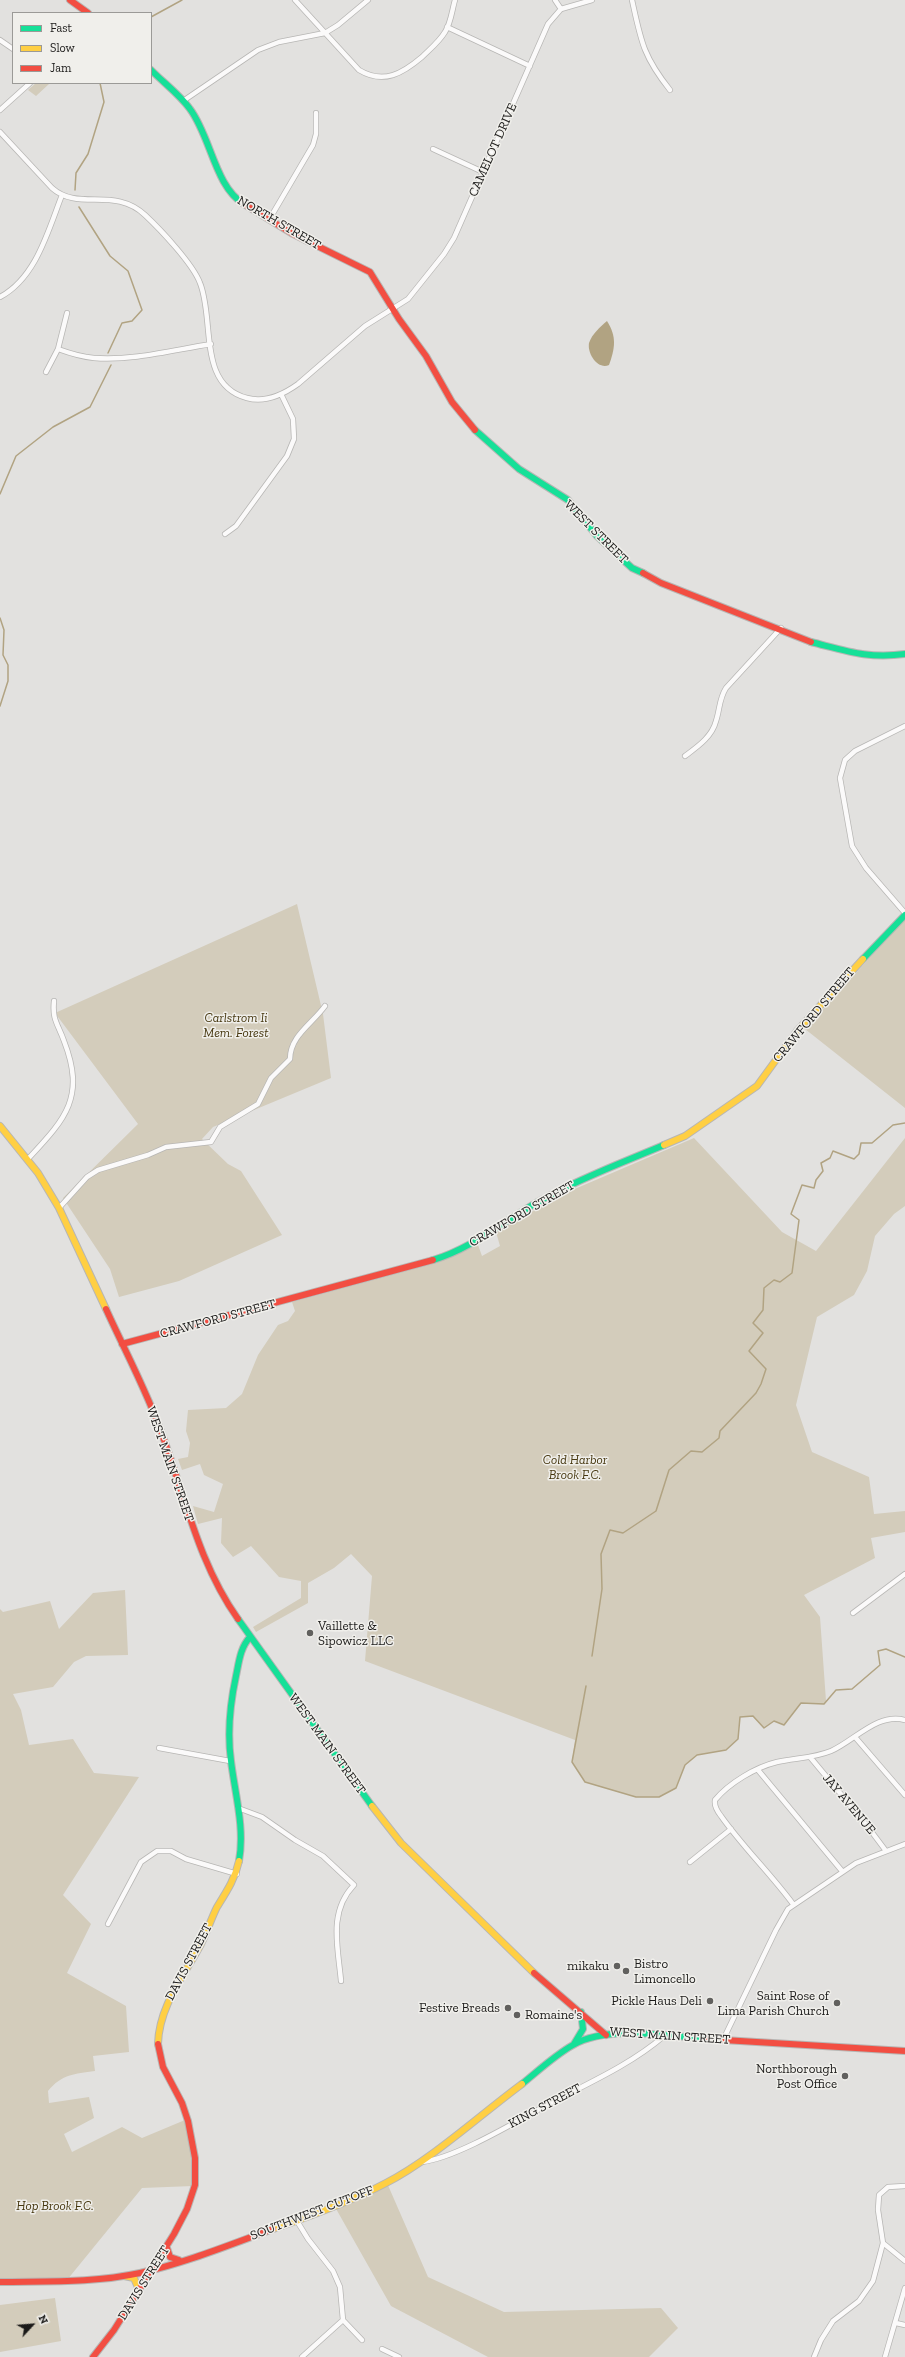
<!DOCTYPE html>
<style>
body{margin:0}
#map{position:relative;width:905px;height:2357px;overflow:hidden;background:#e2e1df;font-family:"Zilla Slab",serif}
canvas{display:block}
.legend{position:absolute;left:12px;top:12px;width:140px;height:72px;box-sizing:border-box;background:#f0efeb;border:1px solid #9b9a97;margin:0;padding:5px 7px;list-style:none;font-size:12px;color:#1b1a19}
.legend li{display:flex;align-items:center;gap:8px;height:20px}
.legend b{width:20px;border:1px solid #9b9a97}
.north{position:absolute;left:12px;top:2305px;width:40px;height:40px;-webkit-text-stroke:3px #f0efeb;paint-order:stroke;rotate:64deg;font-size:11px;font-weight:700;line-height:16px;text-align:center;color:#1b1a19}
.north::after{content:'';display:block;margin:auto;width:14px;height:18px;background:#1b1a19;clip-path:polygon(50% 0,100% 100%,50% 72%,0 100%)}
</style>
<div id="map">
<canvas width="905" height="2357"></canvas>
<ul class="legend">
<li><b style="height:5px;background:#16e098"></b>Fast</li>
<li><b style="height:5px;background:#ffcf43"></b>Slow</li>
<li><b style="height:5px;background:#f24e42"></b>Jam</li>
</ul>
<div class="north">N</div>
</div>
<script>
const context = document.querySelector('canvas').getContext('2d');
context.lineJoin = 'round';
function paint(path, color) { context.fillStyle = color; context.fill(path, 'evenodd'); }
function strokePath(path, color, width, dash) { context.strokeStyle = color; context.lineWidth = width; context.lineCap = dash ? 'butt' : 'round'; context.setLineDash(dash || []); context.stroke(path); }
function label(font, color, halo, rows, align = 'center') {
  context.font = font + ' "Zilla Slab",serif'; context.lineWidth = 3; context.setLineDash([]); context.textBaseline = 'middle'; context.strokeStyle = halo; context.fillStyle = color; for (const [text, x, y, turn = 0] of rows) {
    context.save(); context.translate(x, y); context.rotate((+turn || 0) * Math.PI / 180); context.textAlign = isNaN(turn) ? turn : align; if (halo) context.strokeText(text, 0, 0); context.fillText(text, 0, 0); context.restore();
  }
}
paint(new Path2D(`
 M36 83 49 84 36 96 28 90Z
 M297 904 323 1014 331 1078 213 1127 202 1139 228 1164 241 1171 282 1235 179 1281 119 1297 110 1269 63 1198 138 1124 55 1013Z
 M905 919V1108L805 1029Z
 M694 1138 782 1232 816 1251 905 1138V1206L894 1214 875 1236 867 1271 854 1295 817 1317 796 1405 812 1452 869 1477 874 1514 905 1511V1532L871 1538 875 1558 804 1595 820 1617 826 1701 824 1704 801 1703 784 1725 774 1721 764 1728 753 1717H740L738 1739 726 1750 697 1755 685 1765 676 1788 659 1797H636L585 1782 572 1762 575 1740 365 1661 372 1576 351 1554 334 1568 308 1583V1603L256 1632 253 1627 301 1598V1581L279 1577 251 1546 233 1557 221 1543 222 1518 198 1524 193 1506 214 1512 223 1484 204 1475 200 1464 182 1470 178 1459 188 1457 190 1443 186 1431 188 1410 226 1408 242 1394 258 1355 278 1325 288 1321 295 1311 292 1302 435 1263 478 1245 482 1256 500 1246 496 1232 563 1194Z
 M125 1590 128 1655 86 1656 74 1662 53 1687 13 1694 21 1710 29 1745 73 1739 94 1773 139 1777 63 1895 91 1924 67 1973 126 2006 129 2052 93 2056 95 2071C74 2074 62 2074 48 2091L49 2103 89 2097 94 2118 64 2134 72 2152 122 2127 142 2138 185 2120 193 2162V2186L142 2188 67 2280 35 2281 0 2278V1609L3 1612 50 1601 59 1629 93 1593Z
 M387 2183 428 2277 504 2312 661 2308 678 2328 649 2357H488L391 2306 335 2207Z
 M55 2298 61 2341 0 2352V2305Z`), '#d3ccbb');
paint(new Path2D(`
 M607 321C617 337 615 348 609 365 598 370 587 354 589 343 592 334 600 327 607 321Z`), '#b1a382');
strokePath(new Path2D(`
 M151 17 182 0
 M75 190 76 173 88 154 104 102 100 83
 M79 207 110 256 128 271 142 310 132 321 122 323 108 353
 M0 494 16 456 53 427 90 407 111 365
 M0 618 4 630 3 655 8 665V681L0 706
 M592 1656 602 1589 601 1554 610 1530 623 1533 656 1511 669 1470 691 1451 702 1452 719 1438 720 1431 756 1393 761 1384 766 1369 749 1351 763 1333 753 1323 763 1310 764 1288 774 1280 780 1282 792 1273 799 1220 791 1214 802 1185 814 1188 816 1180 823 1171 821 1163 830 1158 833 1151 854 1159 859 1154 861 1143H872L893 1125 905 1123
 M586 1686 572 1762 585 1782 636 1797H659L676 1788 685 1765 697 1755 726 1750 738 1739 740 1717 753 1716 764 1728 774 1721 784 1725 801 1703 824 1704 836 1690 852 1689 880 1665 878 1651 886 1649 905 1657`), '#b1a382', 1.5);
const street = new Path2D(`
 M295 0 359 70C384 85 403 73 422 57 430 49 439 42 445 32 451 23 452 10 455 0
 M555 0 561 9
 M632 0C641 41 643 56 670 90
 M447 27 530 66
 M0 40 13 49
 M183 101 258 50 279 42 325 33 338 25 368 0
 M0 110 30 83
 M0 132 52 188C79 212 114 186 145 215 160 229 193 264 200 283 215 320 197 385 247 398 265 403 284 394 298 384L365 326 408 299 444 254 454 238 548 24 561 9 592 0
 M433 149 483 172
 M269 220 313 145 316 134V113
 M0 297C36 278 48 231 62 195
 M58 349C69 353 82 357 94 358 132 361 173 350 211 344
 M46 372 58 349 67 313
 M225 534 236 526 287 456 294 439 293 419 281 394
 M905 726 855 751 845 760 840 778 852 846 866 868 905 913
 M685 756C697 747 712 737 716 721 720 709 719 699 726 688L781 628
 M28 1159C65 1119 86 1098 64 1041 58 1024 52 1020 54 1001
 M59 1208 87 1177 98 1170 148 1155 166 1147 211 1142 220 1127 258 1104 271 1078 290 1059C290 1036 312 1024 325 1006
 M853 1613 905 1574
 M855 1737 905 1795
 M159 1748 230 1761
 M810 1757 865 1823 886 1851
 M758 1770 842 1871
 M238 1808 262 1817 295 1840 323 1856 354 1885C328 1912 338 1947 341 1981
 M690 1862 731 1829
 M793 1904C770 1873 742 1846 721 1816 717 1811 714 1806 715 1800 729 1783 756 1767 777 1762 796 1758 814 1758 831 1751 854 1741 878 1712 905 1720
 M108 1924 141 1862 157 1851H171L186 1859 237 1874
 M723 2040 776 1930 788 1909 856 1863 905 1844
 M422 2162C455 2158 512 2124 543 2107 584 2085 629 2066 664 2036
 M297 2221 308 2239 333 2271 340 2287 343 2320 362 2340
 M883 2243 905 2261
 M896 2323 905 2325
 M382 2349 399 2357
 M302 2357 343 2320
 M814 2357 821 2340 833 2321 859 2301 873 2281 883 2243 878 2210 879 2195 888 2187 905 2186
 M885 2357 905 2288`);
const fast = new Path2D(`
 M151 70C164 83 180 95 190 109 211 137 215 187 244 204
 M475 430 519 469 568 500 597 536 632 568 643 573
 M811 642C847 651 868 659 905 654
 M863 959 905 915
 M433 1260C474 1248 507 1218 545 1198 583 1177 624 1162 664 1145
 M238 1619 372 1806
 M239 1861C245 1828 235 1794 231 1761 227 1732 230 1704 236 1676 239 1662 240 1648 250 1637
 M574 2044 583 2029 581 2012
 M522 2084C538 2071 555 2055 573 2045 607 2025 669 2036 707 2039`);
const slow = new Path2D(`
 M0 1126 38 1173 59 1208 106 1309
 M664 1145 685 1136 757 1086 797 1031 863 959
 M372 1806 401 1843 534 1973
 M158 2044C159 2006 184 1976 201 1944 207 1932 211 1919 217 1907 227 1891 235 1879 239 1861
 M273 2229C311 2216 350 2202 386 2183 431 2160 480 2115 522 2084
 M124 2276 134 2278 139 2290`);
const jam = new Path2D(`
 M70 0 88 13
 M244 204 293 234 370 272 399 319 426 356 452 402 475 430
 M643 573 661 583 811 642
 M106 1309C125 1351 148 1393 163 1437 186 1500 199 1564 238 1619
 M122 1344 433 1260
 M534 1973 606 2035
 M707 2039 905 2051
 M167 2248 170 2257 179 2260
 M0 2282C46 2281 94 2283 140 2273 185 2263 229 2245 273 2229
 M93 2357 114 2330 174 2234 187 2209 195 2185V2158L188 2121 182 2103 163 2067 158 2044`);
strokePath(street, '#b7b6b4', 6);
strokePath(fast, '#b7b6b4', 8);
strokePath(slow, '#b7b6b4', 8);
strokePath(jam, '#b7b6b4', 8);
strokePath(street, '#fbfafa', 4.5);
strokePath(fast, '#16e098', 6);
strokePath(slow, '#ffcf43', 6);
strokePath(jam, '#f24e42', 6);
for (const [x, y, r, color] of [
 [310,1633,4,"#61605e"],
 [617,1966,4,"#61605e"],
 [626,1971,4,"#61605e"],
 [710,2001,4,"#61605e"],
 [837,2003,4,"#61605e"],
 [508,2008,4,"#61605e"],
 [517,2015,4,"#61605e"],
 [845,2076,4,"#61605e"]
]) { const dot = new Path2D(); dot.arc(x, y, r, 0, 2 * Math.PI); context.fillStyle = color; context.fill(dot); strokePath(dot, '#f0efeb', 1.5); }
label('13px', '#1b1a19', '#f0efeb', [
 ["CAMELOT DRIVE",493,150,-66],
 ["NORTH STREET",279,223,30],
 ["WEST STREET",596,532,45],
 ["CRAWFORD STREET",814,1015,-50],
 ["CRAWFORD STREET",522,1214,-30],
 ["CRAWFORD STREET",218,1319,-15],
 ["WEST MAIN STREET",170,1464,71],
 ["WEST MAIN STREET",327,1744,54],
 ["JAY AVENUE",849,1804,50],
 ["DAVIS STREET",189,1962,-62],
 ["WEST MAIN STREET",670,2036,4],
 ["KING STREET",545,2106,-28],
 ["SOUTHWEST CUTOFF",312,2213,-21],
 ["DAVIS STREET",144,2283,-58]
]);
label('italic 13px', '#45360e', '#f0efeb', [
 ["Carlstrom Ii",236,1018],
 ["Mem. Forest",236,1033],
 ["Cold Harbor",575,1460],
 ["Brook F.C.",575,1475],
 ["Hop Brook F.C.",55,2206]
]);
label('13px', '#1b1a19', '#f0efeb', [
 ["Vaillette &",318,1626,"left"],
 ["Sipowicz LLC",318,1641,"left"],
 ["Bistro",634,1964,"left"],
 ["Limoncello",634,1979,"left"],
 ["mikaku",609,1966],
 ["Saint Rose of",829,1996],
 ["Lima Parish Church",829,2011],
 ["Pickle Haus Deli",702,2001],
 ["Festive Breads",500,2008],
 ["Romaine's",525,2015,"left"],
 ["Northborough",837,2069],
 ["Post Office",837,2084]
], 'right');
</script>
